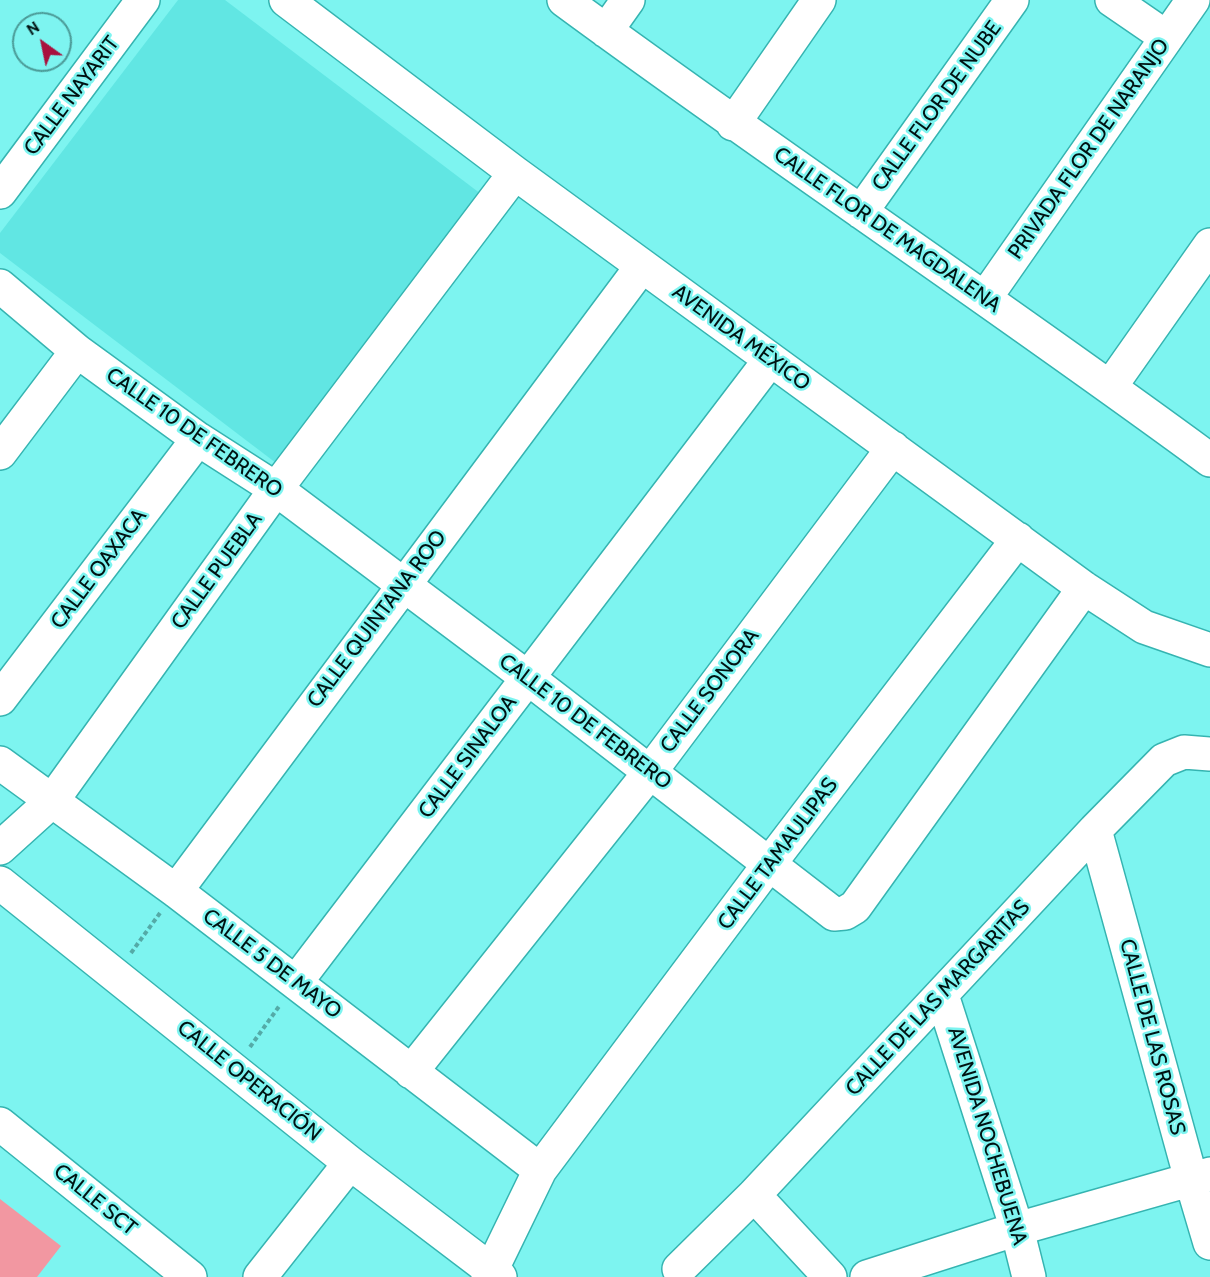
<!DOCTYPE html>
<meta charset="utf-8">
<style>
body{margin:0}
#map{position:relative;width:1210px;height:1277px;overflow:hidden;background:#7df4f0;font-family:Cabin,sans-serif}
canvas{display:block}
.north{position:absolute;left:12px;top:12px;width:60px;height:60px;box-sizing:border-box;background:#7df4f0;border:2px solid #4b9a97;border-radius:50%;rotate:327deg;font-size:16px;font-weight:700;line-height:24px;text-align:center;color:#001212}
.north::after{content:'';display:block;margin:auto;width:21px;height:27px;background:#a8113e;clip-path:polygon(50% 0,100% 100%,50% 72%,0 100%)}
</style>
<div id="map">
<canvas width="1210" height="1277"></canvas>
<div class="north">N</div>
</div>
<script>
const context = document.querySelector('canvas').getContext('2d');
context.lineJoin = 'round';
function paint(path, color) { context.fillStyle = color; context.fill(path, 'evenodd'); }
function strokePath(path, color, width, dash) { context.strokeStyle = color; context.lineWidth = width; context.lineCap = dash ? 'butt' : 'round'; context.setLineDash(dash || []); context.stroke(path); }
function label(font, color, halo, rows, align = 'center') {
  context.font = font + ' Cabin,sans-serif'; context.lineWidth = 5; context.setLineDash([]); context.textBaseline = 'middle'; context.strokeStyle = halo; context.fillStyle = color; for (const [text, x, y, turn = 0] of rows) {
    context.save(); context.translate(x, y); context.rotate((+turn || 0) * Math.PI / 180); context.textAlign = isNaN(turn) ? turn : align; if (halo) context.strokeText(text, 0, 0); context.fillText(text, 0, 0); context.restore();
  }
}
paint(new Path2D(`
 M178 0H225L481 194 276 463 0 253V233Z`), '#61e6e3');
paint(new Path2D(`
 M0 1199 61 1246 37 1277H0Z`), '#f297a1');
const minor = new Path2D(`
 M286 0 515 173 1084 588 1144 627 1210 650
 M564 0C777 157 997 303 1210 460
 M1112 0 1166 37
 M606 31 628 0
 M733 124 819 0
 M0 192 143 0
 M861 212 1012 0
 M0 286 77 351 198 439 276 489 528 678 834 914 845 913 855 907 1084 588
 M985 298 1193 0
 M1110 387 1210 245
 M0 453 77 351
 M0 699 198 439
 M0 763 176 891 540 1170
 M1095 830 1191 1179 1210 1243
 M0 848 52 801 276 489 515 173
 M0 883 350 1163 500 1277
 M176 891 642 266
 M296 982 770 360
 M942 995 1017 1229 1029 1277
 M411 1072 650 772 893 448
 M0 1124 190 1277
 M754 1195 830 1277
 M679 1269 754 1195 1095 830 1164 760 1184 752 1210 754
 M260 1277 350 1163
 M488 1277 540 1170 770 863 1018 539
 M867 1277 1017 1229 1210 1174`);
strokePath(minor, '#35b4b1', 36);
strokePath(new Path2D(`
 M131 953 160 913
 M250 1047 280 1005`), '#54aaa7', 4, [4.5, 3]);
strokePath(minor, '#fff', 33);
label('21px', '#001212', '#7df4f0', [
 ["CALLE NAYARIT",72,96,-53],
 ["CALLE FLOR DE NUBE",937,106,-54],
 ["PRIVADA FLOR DE NARANJO",1089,149,-55],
 ["CALLE FLOR DE MAGDALENA",887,230,35],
 ["AVENIDA MÉXICO",741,338,36],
 ["CALLE 10 DE FEBRERO",194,433,35],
 ["CALLE OAXACA",99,569,-53],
 ["CALLE PUEBLA",217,571,-54],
 ["CALLE QUINTANA ROO",377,619,-53],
 ["CALLE SONORA",710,691,-53],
 ["CALLE 10 DE FEBRERO",585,722,37],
 ["CALLE SINALOA",468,757,-53],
 ["CALLE TAMAULIPAS",778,854,-53],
 ["CALLE 5 DE MAYO",272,964,37],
 ["CALLE DE LAS MARGARITAS",938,998,-47],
 ["CALLE DE LAS ROSAS",1152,1037,75],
 ["CALLE OPERACIÓN",249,1081,39],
 ["AVENIDA NOCHEBUENA",987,1136,73],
 ["CALLE SCT",95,1200,39]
]);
</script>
